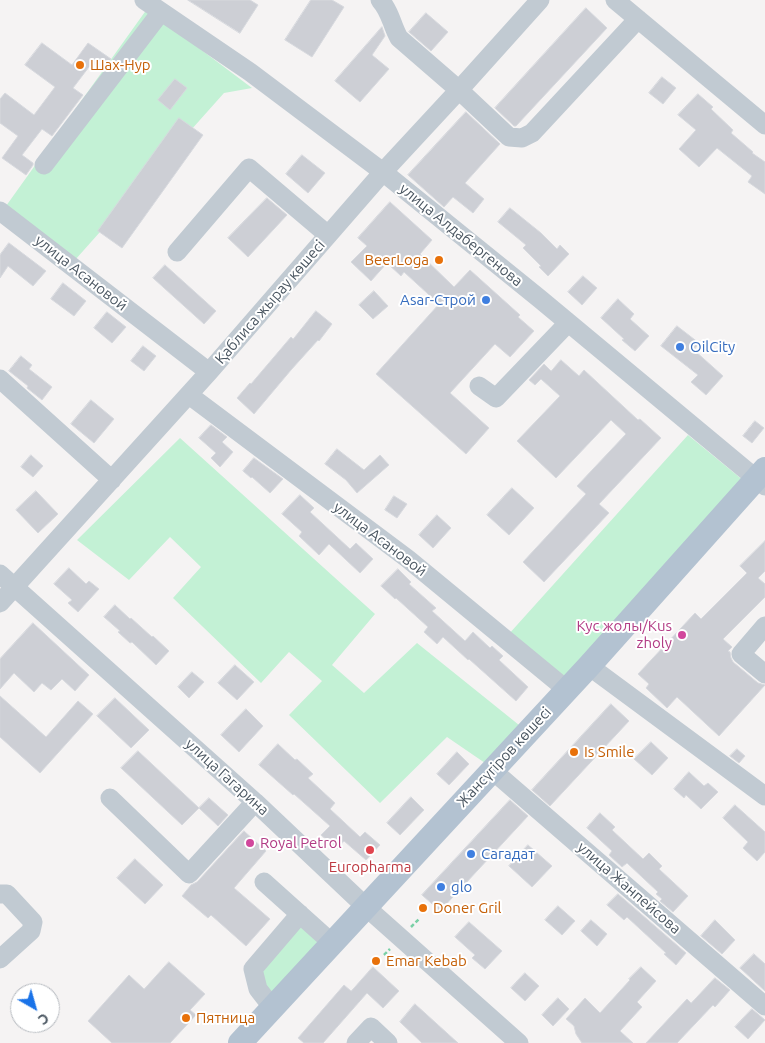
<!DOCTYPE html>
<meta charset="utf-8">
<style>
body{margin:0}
#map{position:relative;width:765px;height:1043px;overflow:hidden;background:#f5f3f3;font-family:Ubuntu,sans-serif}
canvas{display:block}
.north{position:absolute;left:10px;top:983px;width:50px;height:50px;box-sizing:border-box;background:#fff;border:1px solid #b7bbc0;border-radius:50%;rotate:142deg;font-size:14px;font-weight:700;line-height:20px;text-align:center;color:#4a5661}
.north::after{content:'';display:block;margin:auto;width:18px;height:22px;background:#1a73e8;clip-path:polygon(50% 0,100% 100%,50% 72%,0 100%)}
</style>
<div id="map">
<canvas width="765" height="1043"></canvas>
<div class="north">С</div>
</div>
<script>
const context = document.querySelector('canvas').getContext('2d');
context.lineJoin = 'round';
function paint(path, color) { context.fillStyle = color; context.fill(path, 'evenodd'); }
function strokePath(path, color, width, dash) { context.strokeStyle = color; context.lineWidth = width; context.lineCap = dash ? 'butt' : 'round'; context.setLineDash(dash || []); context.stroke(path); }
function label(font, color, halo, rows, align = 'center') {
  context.font = font + ' Ubuntu,sans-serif'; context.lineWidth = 4; context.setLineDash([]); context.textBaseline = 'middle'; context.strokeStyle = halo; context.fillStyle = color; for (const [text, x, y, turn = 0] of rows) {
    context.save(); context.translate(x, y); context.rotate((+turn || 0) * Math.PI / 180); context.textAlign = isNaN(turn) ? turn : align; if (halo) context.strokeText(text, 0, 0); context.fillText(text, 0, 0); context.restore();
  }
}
paint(new Path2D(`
 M147 9 252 88 224 93 75 260 6 206Z
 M688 435 744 481 566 680 508 635Z
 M180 438 375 614 332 665 364 693 417 643 519 725 485 763 447 737 380 803 289 715 322 681 289 652 261 683 173 598 201 567 170 537 129 580 77 540Z
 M301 922 325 943 271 1000 260 969Z`), '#c3f1d5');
const building = new Path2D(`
 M188 0H250L258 5 240 33Z
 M311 0H332L344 7 312 57 285 40Z
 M586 8 607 28 516 126H514L495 108Z
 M426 13 448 32 431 51 409 32Z
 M382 27 385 36 372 55 389 69 360 102 335 81Z
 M42 43 72 65 88 43 111 59 102 70 92 63 73 88 83 95 52 136 42 129 22 155 33 163V165L26 175 2 158 18 136 0 123V99L5 93 34 115 55 87 25 65Z
 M662 77 676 88 663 104 649 93Z
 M175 79 187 88 170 110 158 100Z
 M698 94 713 107 711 109 733 130 731 133 753 152 752 153 765 162V194L748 182 752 176 717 148 699 167 679 149 696 130 678 115Z
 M466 112 500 144 465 183 484 199 473 213 453 197 444 207 408 175Z
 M179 118 203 135 122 248 98 231Z
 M302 155 325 173 308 193 286 174Z
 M267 198 287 215 248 257 228 238Z
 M390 202 432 240 420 254 454 287 470 270 520 315 518 317 534 331 510 357 495 344 450 393 489 428 466 454 376 374 439 304 404 272 401 276 387 263 371 281 351 262 367 246 358 238Z
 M510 208 541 233 557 249 560 245 569 254 548 276 539 267 541 266 523 248 526 245 498 222Z
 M9 243 46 271 33 286 8 266 0 278V255Z
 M165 265 216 311 204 324 153 278Z
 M583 276 597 288 582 305 568 292Z
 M63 283 86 301 74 316 51 299Z
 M374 291 388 306 373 319 359 305Z
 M618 299 634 314 630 319 649 336 635 351 622 340 624 339 601 318Z
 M316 311 332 324 319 341 318 340 291 370 254 414 237 398 250 383 251 384 291 337 293 339Z
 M107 312 126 327 112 343 94 328Z
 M677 326 699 343 694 350 723 376 706 395 691 382 698 375 661 346Z
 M143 346 156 356 144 371 131 361Z
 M21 356 32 365 29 369 52 387 42 400 27 388 28 386 9 371Z
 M561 360 579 376 584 370 638 420 640 419 661 438 599 504 609 513 544 582 523 562 586 494 577 486 626 434 611 420 556 478 517 441 560 396 541 379 535 385 529 380 544 364 551 371Z
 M91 400 114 419 94 443 71 424Z
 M755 421 764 428 752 443 743 436Z
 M211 425 227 437 222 442 233 452 220 467 211 458 216 453 199 438Z
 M337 449 364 470 380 455 389 465 357 493 346 480 325 464Z
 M31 455 43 466 33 477 21 467Z
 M254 458 283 479 270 493 252 477 251 478 243 471Z
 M512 488 534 508 509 535 487 515Z
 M36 491 58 514 38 533 16 510Z
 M300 495 314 508 310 512 350 549 356 543 373 559 360 573 329 544 319 555 299 536 302 532 282 514Z
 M394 496 407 504 397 518 385 510Z
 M437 515 451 528 433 548 419 535Z
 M765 541V571L758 578 765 584V597L723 639 732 647 728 651 730 652 731 658 733 662 758 683 765 685 719 736 677 697 667 708 646 688 649 684 638 674 695 613 701 619 747 573 740 566Z
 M69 568 86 584 89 581 99 589 78 612 68 603 72 600 54 584Z
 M398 569 411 582 409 584 436 608 432 611 465 641 473 632 490 648 492 646 503 656 499 660 528 687 516 701 469 659 468 660 443 637 437 644 424 632 428 627 396 598 395 599 381 586Z
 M115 605 130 619 131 618 152 637 153 636 169 651 156 665 132 642 130 643 118 632 120 631 104 617Z
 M33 623 89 675 75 691 62 679 51 690 42 683 34 692 14 673 0 689V659Z
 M235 665 254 682 237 700 218 683Z
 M192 672 204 682 189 698 178 687Z
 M0 696 46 737 78 701 93 714 40 773 0 737Z
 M115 698 149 730 131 748 97 716Z
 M611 704 629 721 550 806 532 790Z
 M246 709 263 726 239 752 221 735Z
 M651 742 668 758 652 775 634 759Z
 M278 744 295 760 297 759 313 774 308 778 335 803 330 809 360 837 365 832 380 845 366 860 344 841 337 849 321 835 330 826 294 794 293 795 259 765Z
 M737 749 745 756 739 763 730 756Z
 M138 751 199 808 182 825 121 768Z
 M457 752 469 764 449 785 437 774Z
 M689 772 704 786 708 783 718 792 701 809 686 795 684 798 674 789Z
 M411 797 424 810 400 835 387 823Z
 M209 798 228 815 218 826 199 808Z
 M510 800 528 816 440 911 422 895Z
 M735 805 765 832V852L757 861 743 848 748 842 723 818Z
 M600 813 615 827 612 830 643 859 649 853 662 866 659 869 688 896 673 912 660 901 662 899 656 894 658 892 627 863 622 867 609 855 612 851 587 828Z
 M244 831 266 851 234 888 270 919 246 946 211 915 208 918 182 896 191 885 197 882Z
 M528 845 552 866 532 887 509 866Z
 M135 859 163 885 145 904 117 878Z
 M618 894 686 953 676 965 664 954 666 953 627 917 624 920 607 905Z
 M558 906 575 921 562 935 545 920Z
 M591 920 607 934 597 946 581 931Z
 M715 920 735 940 722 954 701 936Z
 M469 922 502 951 485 969 472 958 475 955 455 937Z
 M754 954 765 964V991L740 968Z
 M169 962 205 994 190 1010 196 1015 170 1043H112L88 1021 129 975 144 989Z
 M373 967 399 991 383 1008 367 993 323 1043H304L298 1038 344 985 351 991Z
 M641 967 656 981 637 1002 642 1007 620 1031 633 1043H582L576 1034 574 1026 566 1019 585 998 600 1013 630 980 629 979Z
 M525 973 539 986 525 1001 511 988Z
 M715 978 730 990 715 1007 713 1005 677 1043H646L687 999 691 1003Z
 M558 998 569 1009 553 1026 542 1015Z
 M415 1004 458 1043H422L400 1022Z
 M752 1009 765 1020 748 1039 735 1027Z`);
paint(building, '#cdcfd5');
strokePath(building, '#d7d9de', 1);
strokePath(new Path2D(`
 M411 927 419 919
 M384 955 390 949`), '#7ad0a6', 2.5, [4, 2.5]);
strokePath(new Path2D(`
 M144 0 250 72 383 172 540 299 765 486
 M380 0C391 12 391 24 399 38L459 90 509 137 522 138 532 133 638 19
 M615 0 765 125
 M44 165 161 12
 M0 211 209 372
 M177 252 249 168 328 235
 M0 379 112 480
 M479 386 496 398 568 323
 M189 395 408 559 567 690
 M0 574 255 802 366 907 519 1043
 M0 603 209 372 383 172 459 90 540 0
 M765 626 741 654 765 674
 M589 666 765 796
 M492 770 765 1006
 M110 798 189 874 255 802
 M264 882 332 943
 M0 894H7L33 922 31 931 0 959
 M272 1007 258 989 253 969 300 914
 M356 1043 371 1027 388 1043`), '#c1cad2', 19);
strokePath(new Path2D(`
 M240 1043 589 666 765 469`), '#b3c2d1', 24);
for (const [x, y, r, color] of [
 [80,65,5,"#e8710a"],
 [439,260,5,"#e8710a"],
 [486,300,5,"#3f7fe0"],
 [680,347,5,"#3f7fe0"],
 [682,635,5,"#d1479c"],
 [574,752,5,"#e8710a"],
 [250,843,5,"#d1479c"],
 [370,850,5,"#e0444e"],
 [471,854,5,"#3f7fe0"],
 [441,887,5,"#3f7fe0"],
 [423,908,5,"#e8710a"],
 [376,961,5,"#e8710a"],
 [186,1018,5,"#e8710a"]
]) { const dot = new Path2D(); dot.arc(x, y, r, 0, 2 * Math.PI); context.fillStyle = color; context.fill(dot); strokePath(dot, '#fff', 2); }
label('15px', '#c56008', '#fff', [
 ["Шах-Нур",90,65],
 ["BeerLoga",429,260,"right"],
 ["Is Smile",584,752],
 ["Doner Gril",433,908],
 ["Emar Kebab",386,961],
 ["Пятница",196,1018]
], 'left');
label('15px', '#4a5661', '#fff', [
 ["улица Алдабергенова",461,235,39],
 ["улица Асановой",81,273,38],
 ["Қаблиса жырау көшесі",270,302,-49],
 ["улица Асановой",380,539,37],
 ["Жансүгіров көшесі",504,757,-47],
 ["улица Гагарина",227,777,42],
 ["улица Жанпейсова",629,888,41]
]);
label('15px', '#366cbe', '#fff', [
 ["Asar-Строй",476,300,"right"],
 ["OilCity",690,347],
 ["Сагадат",481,854],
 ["glo",451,887]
], 'left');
label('15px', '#b23c85', '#fff', [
 ["Кус жолы/Kus",672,626],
 ["zholy",672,643],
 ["Royal Petrol",260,843,"left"]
], 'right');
label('15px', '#be3a42', '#fff', [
 ["Europharma",370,867]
]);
</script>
